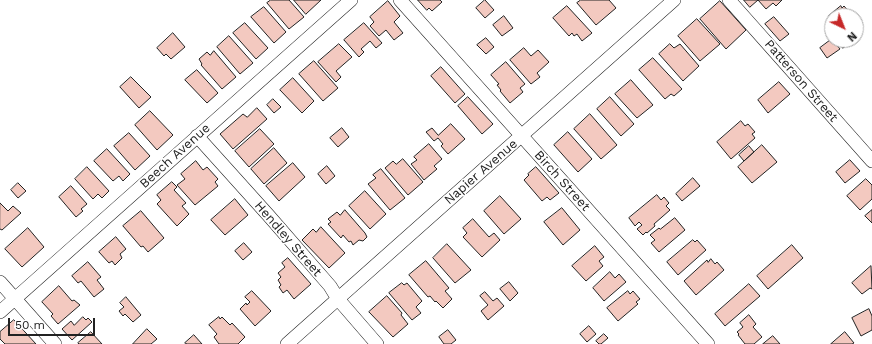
<!DOCTYPE html>
<style>
body{margin:0}
#map{position:relative;width:872px;height:344px;overflow:hidden;background:#fff;font-family:"Work Sans",sans-serif}
canvas{display:block}
.north{position:absolute;left:824px;top:8px;width:40px;height:40px;box-sizing:border-box;background:#fff;border:1px solid #a7a7a7;border-radius:50%;rotate:137deg;font-size:11px;font-weight:700;line-height:16px;text-align:center;color:#222}
.north::after{content:'';display:block;margin:auto;width:14px;height:18px;background:#c62828;clip-path:polygon(50% 0,100% 100%,50% 72%,0 100%)}
.scale{position:absolute;left:8px;top:318px;width:87px;height:18px;box-sizing:border-box;border:2px solid #222;border-top:0;padding-left:5px;font-size:12px;line-height:14px;white-space:nowrap;color:#222;-webkit-text-stroke:3px #fff;paint-order:stroke}
</style>
<div id="map">
<canvas width="872" height="344"></canvas>
<div class="north">N</div>
<div class="scale">50 m</div>
</div>
<script>
const context = document.querySelector('canvas').getContext('2d');
context.lineJoin = 'round';
function paint(path, color) { context.fillStyle = color; context.fill(path, 'evenodd'); }
function strokePath(path, color, width, dash) { context.strokeStyle = color; context.lineWidth = width; context.lineCap = dash ? 'butt' : 'round'; context.setLineDash(dash || []); context.stroke(path); }
function label(font, color, halo, rows, align = 'center') {
  context.font = font + ' "Work Sans",sans-serif'; context.lineWidth = 3; context.setLineDash([]); context.textBaseline = 'middle'; context.strokeStyle = halo; context.fillStyle = color; for (const [text, x, y, turn = 0] of rows) {
    context.save(); context.translate(x, y); context.rotate((+turn || 0) * Math.PI / 180); context.textAlign = isNaN(turn) ? turn : align; if (halo) context.strokeText(text, 0, 0); context.fillText(text, 0, 0); context.restore();
  }
}
const building = new Path2D(`
 M271 0H289L304 17 289 29 267 3Z
 M294 0H321L306 14Z
 M418 0H440L442 2 432 11 429 8 427 10Z
 M485 0 494 10 485 18 476 8Z
 M581 0H609L616 8 596 25 577 3Z
 M744 0H782L776 6 773 3 766 9 758 0 750 7Z
 M388 1 400 16 394 22 403 33 394 40 386 30 379 36 370 26 374 22 370 17Z
 M720 1 746 30 726 49 700 19Z
 M567 6 592 33 582 41 577 34 574 36 572 33 569 36 553 18Z
 M841 6 842 8 844 6 850 13 847 16H832V20L829 16Z
 M264 7 286 32 274 43 251 17Z
 M504 16 513 28 502 36 493 25Z
 M774 17 789 34 780 41 765 24Z
 M697 19 720 44 700 61 678 36Z
 M245 23 268 48 256 59 233 33Z
 M364 23 382 43 376 48 370 41 361 49 364 52 359 57 344 40Z
 M173 33 185 47 171 59 166 54 164 56 157 48Z
 M229 36 253 63 240 74 217 47Z
 M486 38 494 47 486 54 477 45Z
 M832 39 840 49 827 58 820 48Z
 M838 40H854L843 48Z
 M339 44 352 57 336 71 341 77 336 82 318 62Z
 M670 44 674 48 680 44 699 66 683 81 659 54Z
 M524 48 531 56 538 50 549 62 537 73 540 77 531 84 510 60Z
 M214 51 236 77 222 89 201 65 202 64 199 59 207 52 210 55Z
 M653 58 682 89 674 96 671 94 665 99 639 70Z
 M314 61 338 88 323 101 299 74Z
 M506 62 525 84 520 88 523 92 510 103 500 91 501 90 497 85 499 84 491 75Z
 M441 67 465 94 455 103 431 76Z
 M197 70 218 93 207 103 185 80Z
 M131 77 151 97 139 108 120 87Z
 M293 78 314 101 302 113 280 90Z
 M631 80 653 105 637 118 615 94Z
 M779 82 790 94 768 113 758 100Z
 M468 97 493 124 482 134 458 106Z
 M610 97 634 124 621 136 597 109Z
 M273 99 281 107 274 113 267 105Z
 M257 108 267 119 233 149 220 134 243 114 247 117Z
 M150 111 173 135 157 150 135 125Z
 M590 114 617 145 601 159 574 129Z
 M741 121 745 126 748 124 755 132 752 134 755 138 731 159 717 142Z
 M451 124 465 139 448 154 441 146 443 144 438 138 434 141 426 132 432 128 438 135Z
 M342 128 349 137 338 147 330 138Z
 M260 129 274 144 249 167 235 151Z
 M568 132 592 159 578 172 554 145Z
 M129 133 150 156 135 170 114 146Z
 M429 144 442 159 434 166 437 169 424 180 411 164 417 160 414 157Z
 M762 145 777 162 752 183 738 167Z
 M749 146 754 152 744 161 739 155Z
 M274 148 287 163 264 184 251 169Z
 M107 149 130 174 123 181 119 176 113 181 94 161Z
 M403 159 423 182 408 195 385 168 393 161 396 164Z
 M850 160 860 171 845 183 836 172Z
 M196 161 203 170 207 167 218 179 215 182 218 186 195 205 177 185 185 179 181 174Z
 M293 163 305 177 279 201 266 186Z
 M327 166 335 176 326 184 318 174Z
 M87 167 109 191 102 198 98 194 93 199 75 179Z
 M536 167 559 193 550 200 547 197 542 201 524 180 529 175 528 174Z
 M381 169 405 198 390 210 368 184 376 178 373 175Z
 M693 178 700 186 682 201 676 194Z
 M866 179 872 185V199L860 210 847 196Z
 M172 182 177 187 174 190 186 203 182 206 189 214 177 226 157 204 161 200 157 195Z
 M18 183 26 191 18 198 11 190Z
 M71 186 87 204 81 209 83 211 76 217 59 197Z
 M365 191 386 214 370 229 349 206Z
 M657 195 661 200 664 197 669 203 666 206 670 210 654 224 655 226 647 233 646 232 643 235 637 229 642 225 639 222 635 226 629 218Z
 M500 196 521 219 504 234 484 211Z
 M235 199 248 215 225 235 211 220Z
 M0 203 8 211 13 206 21 213 2 230 0 229Z
 M562 208 580 230 563 245 544 222Z
 M345 210 365 233 367 237 363 241 359 240 353 245 351 241 349 242 343 235 341 238 328 224 331 222 328 219 337 212 340 215Z
 M872 210V223L865 216Z
 M141 211 164 238 148 252 143 246 141 247 123 226Z
 M675 218 685 230 659 252 651 243 655 240 650 235 659 228 660 229Z
 M473 219 489 237 494 233 500 240 482 257 463 237 467 233 463 228Z
 M321 227 345 253 329 268 302 240 313 229 316 232Z
 M28 228 44 247 22 267 5 249Z
 M116 237 126 249 120 254 122 258 115 265 112 261 109 263 99 252Z
 M693 240 695 242 697 240 706 250 678 275 667 262Z
 M244 243 252 252 243 260 235 251Z
 M447 244 471 270 455 283 433 258Z
 M792 245 803 258 768 289 757 276Z
 M595 246 604 257 599 261 603 266 586 281 572 266Z
 M288 258 311 284 294 299 287 290 283 293 279 287 281 285 278 280 281 277 278 273 285 267 282 263Z
 M711 259 715 264 717 262 724 270 696 295 684 281 707 260 708 262Z
 M426 261 449 288 445 291 452 299 443 308 436 301 435 302 430 296 428 297 409 275Z
 M88 262 101 277 97 280 104 289 94 297 81 281 78 283 72 276Z
 M871 266 872 289 870 288 862 294 852 283Z
 M610 272 615 278 619 274 626 282 604 301 593 288Z
 M509 282 518 293 510 301 500 289Z
 M402 283 404 285 407 283 422 301 416 307 421 313 412 320 389 293Z
 M749 284 760 296 725 326 715 314Z
 M59 286 72 301 74 300 80 305 58 324 51 316 53 314 42 302Z
 M252 291 271 311 255 326 240 309 246 303 247 305 250 302 245 297Z
 M628 291 630 294 633 291 640 299 636 302 638 304 618 321 607 308Z
 M485 292 493 301 497 298 504 306 488 320 481 311 488 305 480 296Z
 M387 296 402 313 401 315 408 324 393 337 369 312Z
 M126 297 141 315 133 322 125 314 123 316 119 311 124 307 120 303Z
 M869 309 872 316V330L861 336 852 318Z
 M749 315 756 324 753 327 762 337 754 344H745L738 335 739 334 737 332 743 327 740 323Z
 M83 317 86 320 88 318 92 322 72 340 62 329 71 321 74 325Z
 M219 317 220 319 222 317 230 325 232 323 245 337 238 344H219L214 337 217 334 209 325Z
 M14 320 36 344H5L0 339V332Z
 M589 326 596 334 587 342 580 334Z
 M147 329 157 339 151 344H133Z
 M448 330 456 340 451 344H444L439 337Z
 M91 332 102 344H79L78 343Z
 M845 332 854 343 852 344H831Z
 M604 334 608 338 601 344H599L596 341Z
 M194 335 202 344H187L185 343Z
 M773 336 780 344H763Z`);
paint(building, '#f3c9c0');
strokePath(building, '#222', 1);
const minor = new Path2D(`
 M400 0 708 344
 M729 0 872 161
 M197 136 269 216 330 286 338 299 377 344
 M0 282 55 344
 M0 312 351 0
 M287 344 674 0`);
strokePath(minor, '#222', 14);
strokePath(minor, '#fff', 13);
label('13px', '#222', '#fff', [
 ["Patterson Street",801,81,49],
 ["Beech Avenue",175,156,-42],
 ["Napier Avenue",481,172,-41],
 ["Birch Street",562,181,48],
 ["Hendley Street",288,239,49]
]);
</script>
